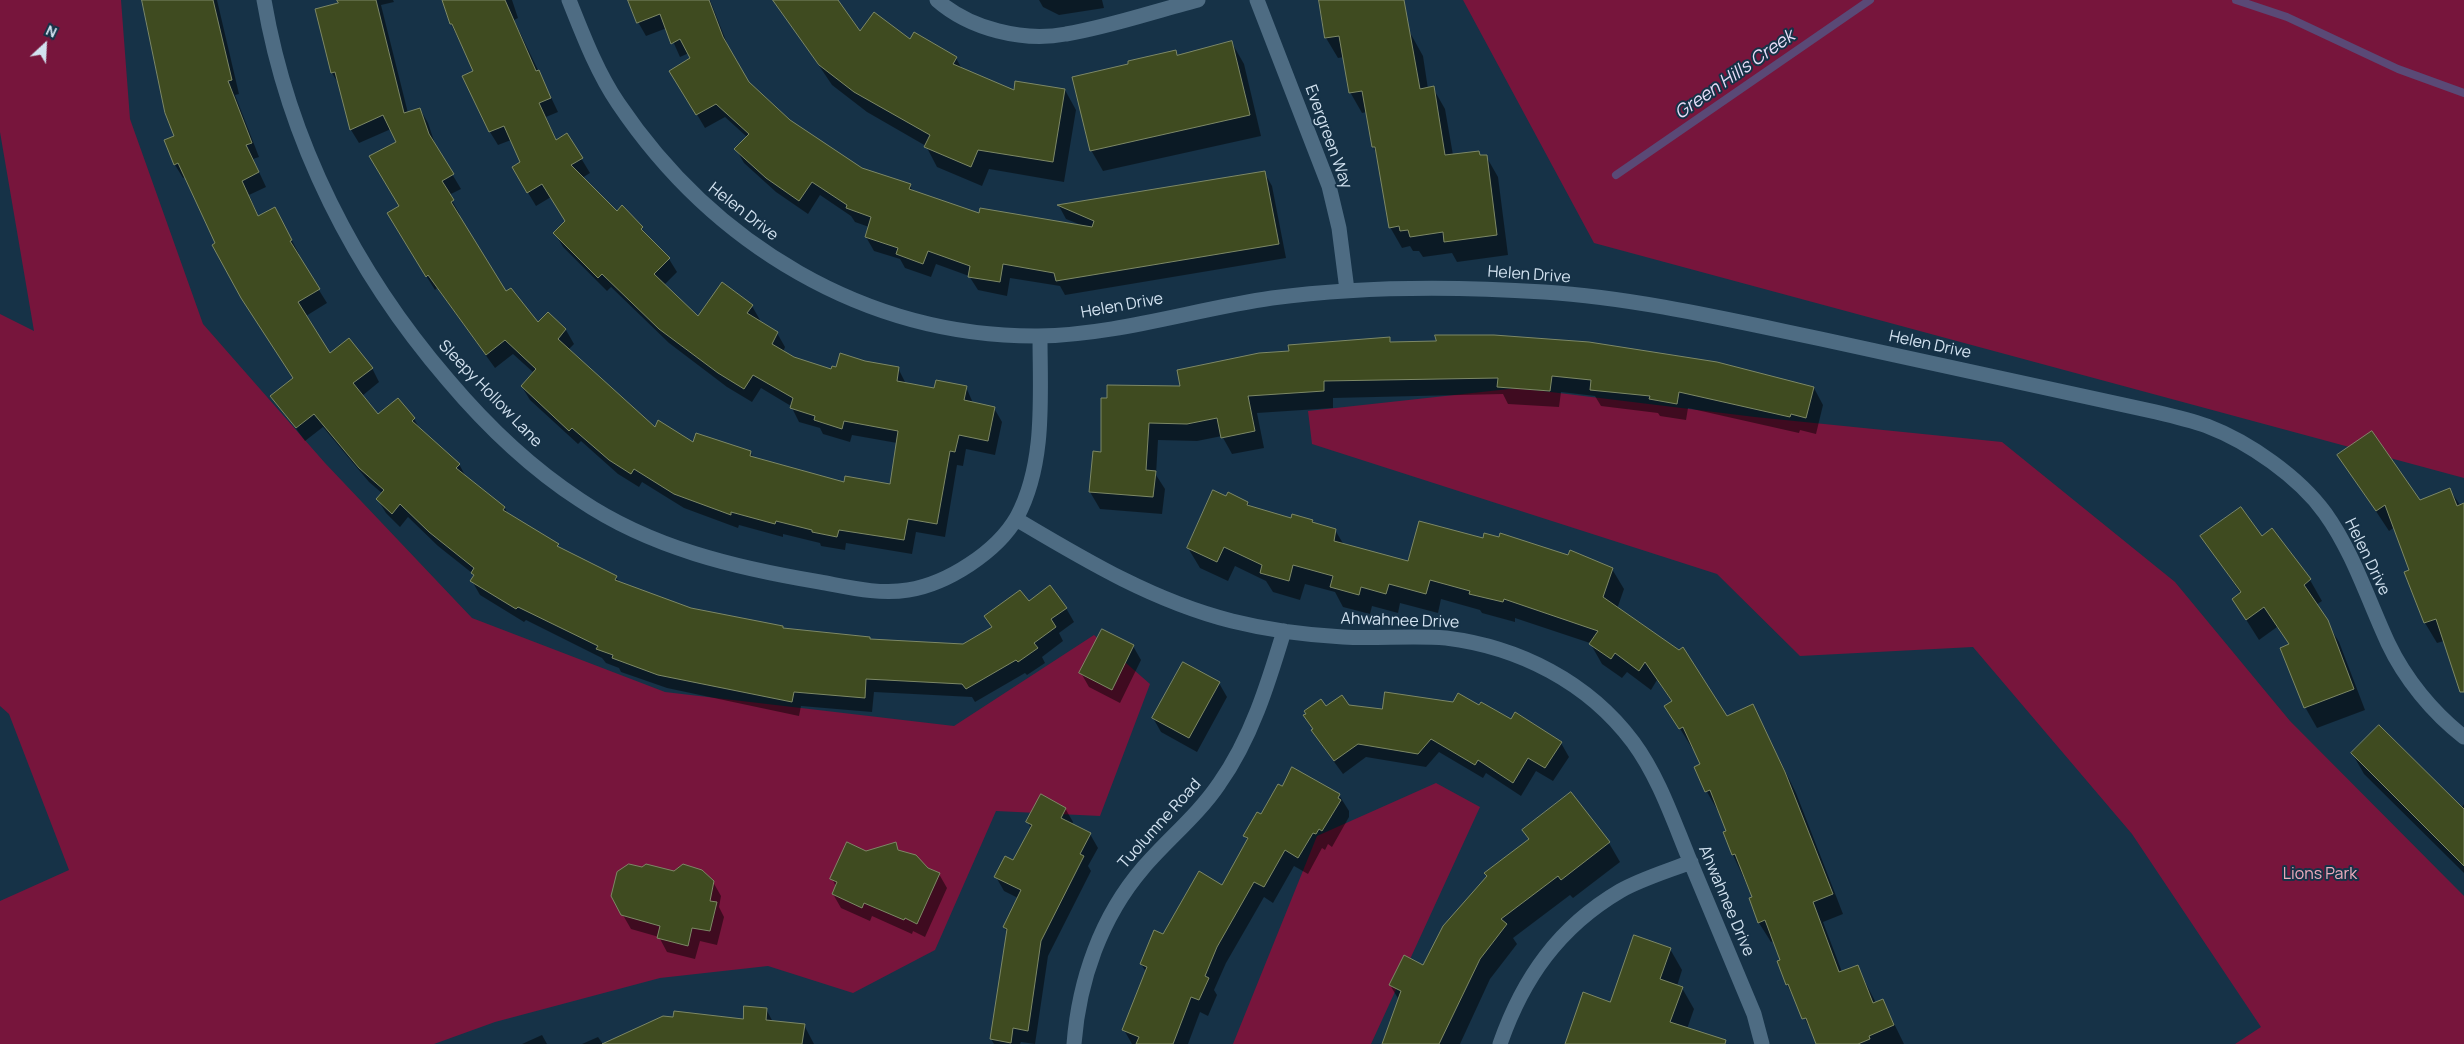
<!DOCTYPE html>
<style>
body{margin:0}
#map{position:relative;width:2464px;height:1044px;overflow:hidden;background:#163247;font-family:Manrope,sans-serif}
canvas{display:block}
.north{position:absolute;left:20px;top:20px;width:50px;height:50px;-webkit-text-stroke:4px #163247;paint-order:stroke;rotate:25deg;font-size:14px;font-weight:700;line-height:20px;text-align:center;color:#d2e2f0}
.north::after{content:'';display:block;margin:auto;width:18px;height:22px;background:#d2e2f0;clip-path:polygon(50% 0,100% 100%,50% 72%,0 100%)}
</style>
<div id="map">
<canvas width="2464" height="1044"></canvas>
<div class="north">N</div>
</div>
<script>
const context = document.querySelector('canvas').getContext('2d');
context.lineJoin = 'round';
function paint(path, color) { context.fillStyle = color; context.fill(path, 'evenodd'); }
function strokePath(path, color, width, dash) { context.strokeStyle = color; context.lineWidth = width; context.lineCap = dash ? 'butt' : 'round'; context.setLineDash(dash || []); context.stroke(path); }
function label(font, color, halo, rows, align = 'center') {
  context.font = font + ' Manrope,sans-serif'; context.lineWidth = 4; context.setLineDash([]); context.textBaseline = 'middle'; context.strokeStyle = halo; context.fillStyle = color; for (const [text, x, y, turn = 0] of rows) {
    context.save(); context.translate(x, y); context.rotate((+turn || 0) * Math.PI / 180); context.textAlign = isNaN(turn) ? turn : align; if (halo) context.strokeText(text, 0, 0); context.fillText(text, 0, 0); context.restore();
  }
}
paint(new Path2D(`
 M0 0H121L130 119 203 324 325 463 472 618 665 692 954 726 1094 635 1150 684 1100 816 996 811 935 950 853 993 768 966 660 978 495 1022 434 1044H0V901L69 870 9 714 0 706V314L34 331 0 132Z
 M1463 0H2464V478L1594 243Z
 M1518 388 1755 417 2002 442 2175 582 2290 721 2464 896V1044H2235L2261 1027 2132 834 1973 647 1800 656 1717 574 1312 444 1308 411Z
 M1436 783 1480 807 1371 1044H1233L1317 836Z`), '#77153c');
paint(new Path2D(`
 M144 0H217L239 94 235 95 259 157 253 159 266 187 249 195 259 217 282 222 299 254 297 255 327 303 306 316 330 355 372 368 379 382 362 396 378 415 414 419 420 429 459 464 467 479 505 508 508 514 558 545 560 549 616 577 620 583 691 609 782 627 784 629 871 641 964 645 992 628 986 617 1028 603 1066 608 1074 622 1059 633 1063 641 1042 657 1045 663 1027 675 1025 673 975 702 972 697 874 692 872 712 801 706 799 716 667 688 621 672 619 668 606 663 602 658 526 620 524 622 480 595 472 581 475 577 472 573 438 546 408 517 400 527 386 513 378 500 383 494 369 482 323 427 305 441 272 396 294 379 217 243 186 177 183 178 175 165 166 141 176 137Z
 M339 0H393L394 2 381 5 408 113 420 109 428 123 436 147 461 189 449 195 460 215 458 216 506 293 538 324 548 314 566 330 574 344 568 350 655 429 694 444 750 452 754 458 845 483 891 486 897 443 852 435 850 442 823 434 820 428 799 422 791 406 761 388 752 402 727 387 669 343 611 287 607 291 563 247 555 233 566 222 551 197 536 206 521 181V163L511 140 498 145 490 132 474 71 451 24 443 0H512L518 18 514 20 558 112 546 117 557 141 567 135 590 173 582 178 617 213 622 207 669 259 677 272 664 285 698 317 752 306 760 320 759 322 777 333 785 347 783 352 794 358 832 371 865 362 898 368 906 384 935 390 966 387 973 403 994 408 1002 422 995 455 966 449 963 466 957 465 945 537 916 532 912 554 846 543 845 550 821 546 820 543 783 534V537L739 525 738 528 684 508 642 482 639 487 618 474 581 441 578 444 530 400 522 387 534 373 513 354 495 368 437 288 435 290 396 227 401 206 398 143 391 129 359 143 351 130 340 86 332 73Z
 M642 0H710L730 51 748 82 789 121 861 169 910 185 913 192 980 215 1081 225 1066 219 1059 206 1264 172 1272 186 1286 258 1065 295 1060 286 1010 278 1007 296 978 290 969 276 936 264 931 277 905 268 900 259 874 251 866 237 869 227 855 222 851 216 820 195 808 214 776 192 744 163 736 149 747 137 725 117 705 128 671 71 692 58 689 53 680 57 667 28 646 36 638 22Z
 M787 0H836L860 33 910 41 956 58 962 69 1015 92 1065 90 1076 110 1064 182 989 169 982 186 937 167 926 146 867 112 832 85 779 6Z
 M1039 0H1102L1104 8 1059 15 1043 7Z
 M1319 0H1402L1408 29 1423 56 1428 89 1433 88 1445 109 1453 155 1478 152 1481 156H1486L1498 177 1508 255 1457 262 1452 253 1423 257 1419 251H1413L1410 246 1402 248 1390 227 1378 156 1373 147 1367 112 1362 113 1350 92 1344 57 1338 58 1326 38Z
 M1232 43 1244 64 1261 136 1103 171 1091 150 1130 65 1175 51 1178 56Z
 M1389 339 1392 343 1814 388 1823 405 1816 434 1800 430 1799 433 1688 408 1686 420 1660 416 1658 413 1601 406 1595 396 1561 392 1559 407 1508 404 1503 394 1333 398V408L1257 413 1264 448 1232 454 1222 436 1197 441 1158 440 1156 475 1165 489 1162 514 1100 509 1090 492 1094 453H1102L1182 387 1290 352Z
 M2339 455 2420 501 2450 490 2464 511V680L2444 641 2437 643 2425 623 2406 573 2411 571 2395 527 2389 531Z
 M1226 498 1248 503 1250 507 1292 519 1313 521 1315 524 1335 530 1344 545 1409 562 1484 540 1612 569 1624 589 1617 609 1727 717 1753 706 1796 793 1843 914 1823 922 1842 972 1857 966 1876 1003 1883 1001 1904 1044H1818L1787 985 1774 941 1771 942 1759 923 1750 899 1753 898 1733 855 1728 831 1720 811H1718L1707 792 1696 768 1701 765 1693 747 1692 748 1666 706 1672 702 1657 680 1651 690 1627 672 1622 678 1602 664 1590 643 1515 618V622L1482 613 1480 610 1441 599 1438 613 1400 603 1398 613 1372 606 1370 614 1343 607 1335 592 1305 584 1300 600 1273 592 1266 581 1235 566 1228 581 1200 568 1188 548Z
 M2272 530 2310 580 2322 601 2316 605 2339 642 2365 710 2317 728 2305 707 2290 645 2277 627 2259 640 2233 599 2241 594 2202 536 2261 537Z
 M1133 646 1141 660 1120 703 1089 687 1081 673Z
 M1219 683 1227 697 1197 752 1161 732 1153 718Z
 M1348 706 1383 711 1479 707 1561 743 1569 757 1553 781 1536 771 1521 796 1486 773 1483 778 1439 752 1426 767 1366 757 1343 774 1321 744 1305 716 1325 708Z
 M2352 753 2461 808 2464 804V873L2364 774Z
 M1339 795 1349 811V817L1332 847 1328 844 1325 850 1322 848 1308 874 1294 866 1273 903 1264 897 1226 963 1214 990 1217 995 1208 1016 1200 1012 1188 1044H1132L1124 1030 1146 972 1141 964 1164 936 1222 886 1248 841 1245 836 1261 816Z
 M1065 808 1073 822 1072 825 1090 834 1098 848 1088 866 1091 871 1048 956 1035 1044 1021 1042 1020 1044H994L991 1039 1007 933 1004 927 1018 898 1004 891 996 877 1014 862 1031 829 1028 822Z
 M1524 830 1609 843 1620 862 1573 898 1570 895 1513 938 1517 944 1490 979 1460 1044H1384L1399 1000 1390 985 1424 967 1529 840Z
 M895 844 900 852 939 874 947 888 925 937 913 931 912 934 872 916 870 921 841 908 833 894 836 887 832 878 866 852Z
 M713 882 721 896 719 907 724 917 717 945 700 941 695 959 667 952 659 937 631 929 612 896Z
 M1670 949 1682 970 1677 986 1682 988 1694 1009 1687 1029 1711 1044H1566Z
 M766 1009 773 1022 804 1025 814 1044H605L744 1020Z
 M542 1035 547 1044H522Z
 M598 1037 603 1044H582Z`), '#0007');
strokePath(new Path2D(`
 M2236 0 2287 17 2398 69 2464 93
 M1616 175 1870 0`), '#5a4976', 8);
const building = new Path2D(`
 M142 0H213L232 80 228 81 252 143 246 145 259 172 242 181 258 216 275 207 292 240 290 241 320 289 298 302 330 353 349 338 373 368 353 383 378 414 398 398 415 418 412 421 460 464 456 468 505 507 503 510 559 544 557 546 617 576 615 580 691 608 783 626V628L870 637V639L963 644 992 627 984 616 1020 590 1029 601 1050 585 1067 608 1051 619 1056 627 1034 643 1038 648 1018 662 1016 660 966 689 962 684 866 679 865 698 794 692 792 702 658 675 612 658 613 655 596 649 598 646 518 607 516 609 470 581 474 575 471 573 474 568 429 532 400 504 392 514 376 499 384 490 359 468 314 414 296 428 270 396 293 378 241 298 212 245 215 243 178 163 174 165 164 140 174 136 165 113Z
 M337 0H376L404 113 420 108 429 134 454 174 442 181 454 200 451 202 506 291 511 288 538 322 548 312 566 329 558 339 655 427 658 420 693 442 696 433 751 451 750 456 844 482 845 476 890 484 898 431 844 421 842 429 814 420 815 416 790 408 793 398 753 375 744 389 718 373 659 329 602 274 598 278 553 233 565 221 542 184 527 193 512 167 520 162 504 126 489 132 462 76 473 71 452 24H450L442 0H505L536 71 539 70 551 98 539 103 556 140 567 133 583 158 571 165 617 211 622 205 643 227 641 229 670 258 654 274 698 316 722 282 753 305 747 313 778 332 772 344 794 357 831 369 832 366 836 367 840 353 865 361 899 367 897 381 934 388 936 380 967 386 964 400 995 407 988 441 959 435 955 452 950 451 937 524 908 519 904 540 839 530 837 537 812 532V530L776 521 775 524 731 512V515L674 494 634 469 631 474 609 460 572 428 569 431 521 386 536 369 505 340 486 355 428 275 426 277 387 213 399 206 369 156 396 142 383 115 350 130 335 72 331 73 315 9 338 3Z
 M628 0H709L723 37 749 82 790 120 862 168 911 184 909 189 979 213 980 208 1092 227 1094 221 1057 205 1265 171 1279 244 1056 281 1054 273 1003 264 1000 282 968 277 970 266 928 251 923 264 896 254 898 248 865 237 871 217 846 208 847 205 812 182 799 201 766 178 734 149 749 134 716 104 696 115 669 71 690 58 680 39 671 44 660 14 637 23Z
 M773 0H838L860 31 874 12 910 39 914 32 957 57 953 64 1014 90 1015 81 1065 89 1053 162 978 150 971 167 924 147 930 135 854 92 819 65Z
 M1319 0H1404L1420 89 1434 86 1445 155 1479 151 1480 155H1487L1497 235 1444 242 1443 232 1410 237 1408 230 1400 231 1399 226 1389 228 1375 147H1372L1362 91 1349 93 1339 36 1325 38Z
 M1232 41 1250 115 1090 151 1072 77 1128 64V61L1176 50 1177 55Z
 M1435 335H1494L1589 342 1717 362 1814 387 1806 418 1791 414 1790 417 1679 392 1677 404 1649 399 1650 396 1590 390 1591 380 1552 376 1550 391 1497 387 1498 378 1324 381V391L1248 396 1255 431 1221 438 1217 418 1187 424 1149 423 1146 470 1156 471 1153 497 1089 492 1093 451 1101 452V398H1107V385L1180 386 1177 370 1259 353 1289 351 1288 345 1390 337V342L1436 341Z
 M2372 431 2420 500 2450 488 2457 506 2464 503V692H2460L2436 619 2424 623 2404 572 2409 570 2385 505 2376 511 2337 455Z
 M1213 490 1226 496 1228 492 1248 502 1247 505 1291 518 1292 514 1313 520 1312 522 1336 529 1334 541 1408 561 1419 521 1483 538 1484 533 1499 537 1500 533 1568 555 1570 550 1613 568 1603 597 1679 650 1683 647 1727 716 1753 704 1785 772 1833 894 1813 902 1839 972 1858 965 1873 1003 1883 999 1894 1025 1869 1036 1870 1039 1858 1044H1816L1806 1018 1802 1019 1788 984 1786 985 1777 961 1780 960 1765 920 1758 923 1749 898 1752 897 1735 854 1732 855 1723 832 1726 831 1710 790 1705 792 1694 767 1700 764 1683 727 1679 729 1664 706 1672 701 1645 662 1639 671 1615 653 1611 659 1589 644 1598 631 1504 599 1503 602 1469 594 1470 591 1430 580 1426 594 1389 584 1386 594 1361 587 1359 595 1330 587 1333 576 1293 565 1289 581 1260 573 1262 565 1224 547 1217 562 1187 548Z
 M2241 507 2262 536 2272 528 2311 579 2304 585 2328 620 2354 689 2304 708 2280 648 2289 644 2264 607 2246 620 2232 599 2241 592 2200 536Z
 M1102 629 1134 645 1112 690 1079 673Z
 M1183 662 1220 682 1189 738 1152 718Z
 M1385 692 1453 702 1458 693 1479 705 1481 702 1511 719 1515 712 1562 742 1545 768 1528 758 1513 783 1478 760 1475 765 1431 739 1418 754 1358 744 1334 761 1311 730 1313 729 1303 715 1306 714 1304 711 1321 699 1326 706 1342 695 1349 705 1382 709Z
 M2379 725 2464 809V866L2351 753Z
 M1292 767 1340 794 1338 798 1341 800 1322 831 1319 829 1316 834 1313 833 1298 858 1285 850 1264 887 1254 882 1217 947 1205 976 1209 978 1199 1000 1191 997 1173 1044H1136L1139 1037 1122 1030 1147 967 1140 964 1154 930 1163 934 1199 871 1222 885 1248 838 1243 836 1257 812 1261 814 1278 784 1282 786Z
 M1571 792 1610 842 1561 880 1558 876 1501 919 1507 924 1480 959 1439 1044H1382L1401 991 1389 985 1404 955 1423 965 1443 926 1487 876 1484 873 1529 839 1522 830Z
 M1041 794 1066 808 1061 818 1091 833 1080 854 1084 856 1041 941 1028 1031 1013 1028 1011 1043 990 1039 1007 929 1003 927 1021 890 994 877 1005 856 1013 860 1032 825 1026 822Z
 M847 842 866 851 896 842 898 850 916 855 928 868 940 873 917 924 905 918 904 920 864 903 862 908 832 894 837 882 830 879Z
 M629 864 642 867 646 864 674 871 683 864 702 870 714 881 710 901 717 902 710 931 692 928 688 946 657 938 660 926 621 915 611 896 617 872Z
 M1634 935 1671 948 1660 979 1683 987 1670 1022 1726 1040 1725 1044H1565L1583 992 1610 1002Z
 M744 1006 767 1008 766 1020 805 1024 802 1044H602L663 1016 673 1017 674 1011 743 1019Z`);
paint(building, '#3f4b20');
strokePath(building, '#7d8866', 1);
strokePath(new Path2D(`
 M264 0C288 141 355 272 448 380 486 425 531 468 580 500 651 548 736 568 820 582 848 587 879 595 908 590 947 584 997 552 1017 517 1046 463 1040 395 1040 336
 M569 0C583 35 597 72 618 103 713 244 865 337 1038 336 1117 335 1195 309 1272 298 1362 286 1453 286 1544 292 1637 298 1730 320 1821 339 1932 364 2044 388 2156 412 2173 416 2190 420 2207 426 2249 442 2299 477 2325 513 2353 552 2368 600 2388 643 2405 679 2433 713 2464 737
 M937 0C970 29 1023 42 1066 34 1109 27 1155 11 1198 0
 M1257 0 1329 186 1339 228 1347 290
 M1016 519C1085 560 1153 601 1232 621 1268 630 1306 635 1343 637 1377 639 1412 635 1446 638 1519 647 1588 682 1633 742 1658 776 1672 817 1688 856 1710 908 1732 961 1754 1014L1762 1044
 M1074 1044C1079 980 1101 917 1143 868 1168 839 1198 815 1219 784 1251 739 1268 684 1284 631
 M1500 1044C1523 978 1559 927 1620 891 1641 879 1668 871 1691 862`), '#4e6c83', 15);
label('16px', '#d2e2f0', '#163247', [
 ["Evergreen Way",1328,137,70],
 ["Helen Drive",743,212,38],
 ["Helen Drive",1529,275,4],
 ["Helen Drive",1122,306,-10],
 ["Helen Drive",1930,345,12],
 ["Sleepy Hollow Lane",490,394,46],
 ["Helen Drive",2367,557,64],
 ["Ahwahnee Drive",1400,621,2],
 ["Tuolumne Road",1160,824,-48],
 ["Ahwahnee Drive",1726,901,67]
]);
label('16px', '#eeacbd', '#163247', [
 ["Lions Park",2320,875]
]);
label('italic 18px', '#e8ddf9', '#163247', [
 ["Green Hills Creek",1735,75,-35]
]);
</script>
